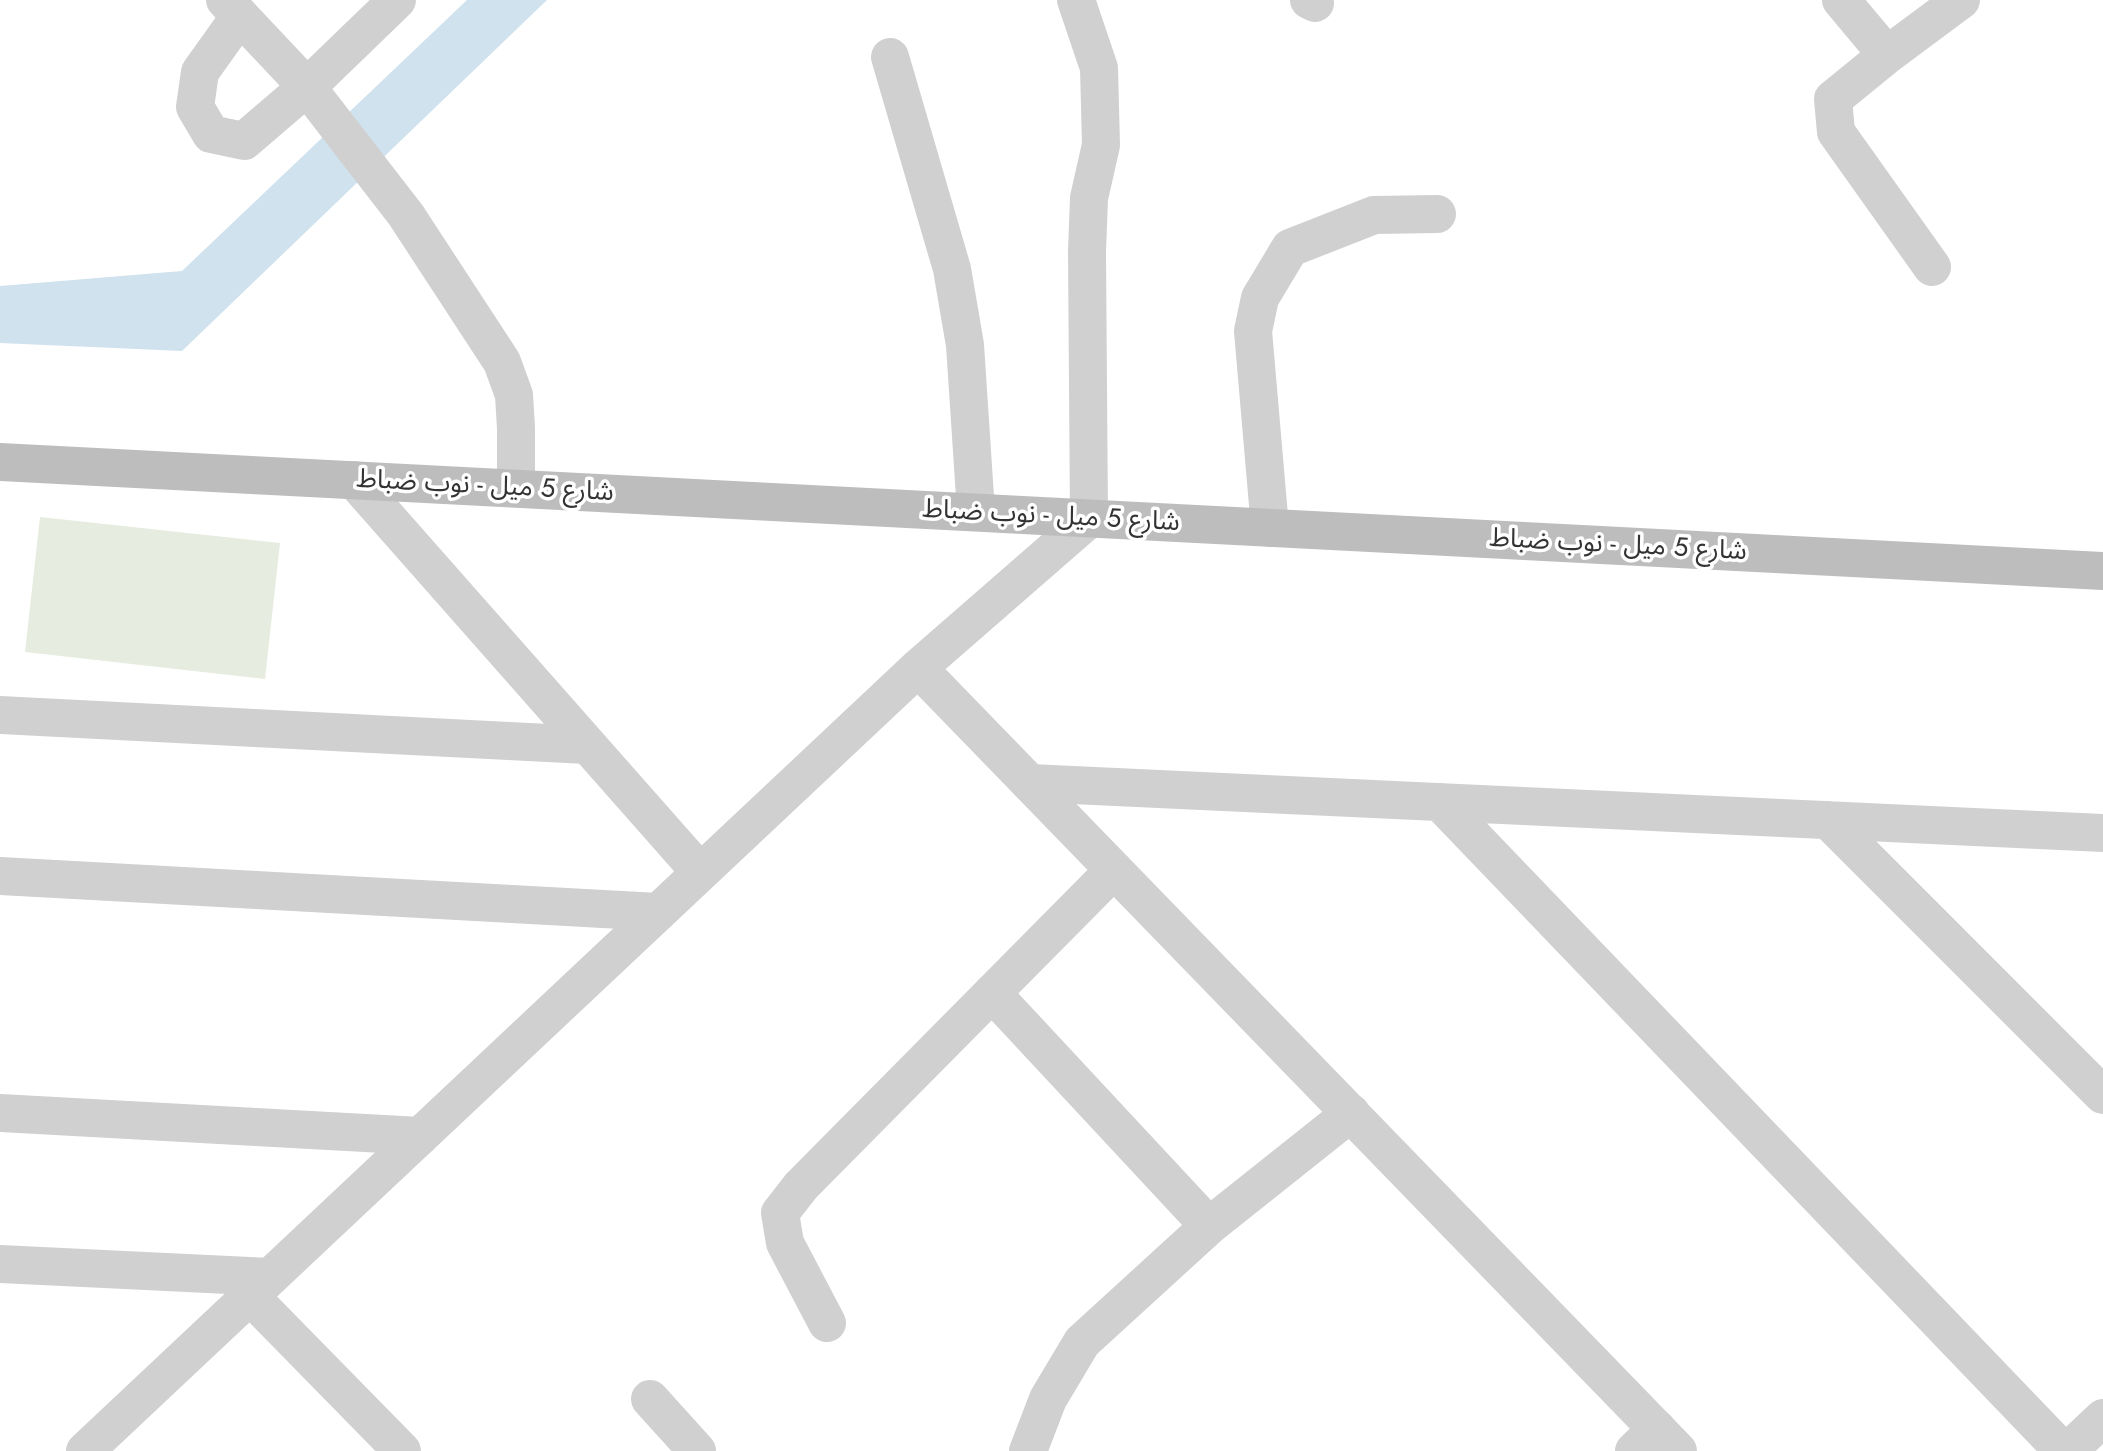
<!DOCTYPE html>
<meta charset="utf-8">
<style>
body{margin:0}
canvas{display:block;background:#fff}
</style>
<canvas width="2103" height="1451"></canvas>
<script>
const context = document.querySelector('canvas').getContext('2d');
context.lineJoin = 'round';
function paint(path, color) { context.fillStyle = color; context.fill(path, 'evenodd'); }
function strokePath(path, color, width, dash) { context.strokeStyle = color; context.lineWidth = width; context.lineCap = dash ? 'butt' : 'round'; context.setLineDash(dash || []); context.stroke(path); }
function label(font, color, halo, rows, align = 'center') {
  context.font = font + ' Jost,"Noto Sans Arabic",sans-serif'; context.lineWidth = 7; context.setLineDash([]); context.textBaseline = 'middle'; context.strokeStyle = halo; context.fillStyle = color; for (const [text, x, y, turn = 0] of rows) {
    context.save(); context.translate(x, y); context.rotate((+turn || 0) * Math.PI / 180); context.textAlign = isNaN(turn) ? turn : align; if (halo) context.strokeText(text, 0, 0); context.fillText(text, 0, 0); context.restore();
  }
}
paint(new Path2D(`
 M40 517 280 543 265 679 25 652Z`), '#e6ecdf');
paint(new Path2D(`
 M467 0H547L182 351 0 343V286L182 271Z`), '#cfe2ee');
strokePath(new Path2D(`
 M1076 0 1099 68 1101 145 1089 198 1087 252 1089 519
 M1309 0 1315 3
 M1841 0 1887 55
 M240 16 200 72 195 107 211 134 244 141 307 87 397 0
 M890 57 952 269 965 345 976 512
 M1932 267 1836 132 1833 99 1887 55 1961 0
 M1270 528 1253 331 1260 298 1290 248 1374 215 1437 214
 M0 715 587 745
 M1030 783 2103 833
 M1440 802 2063 1451
 M1828 820 2103 1095
 M0 876 658 912
 M992 993 1209 1226
 M0 1113 420 1136
 M0 1264 270 1277
 M250 1296 402 1451
 M827 1323 785 1243 780 1213 801 1186 1114 870
 M650 1399 697 1451
 M1028 1451 1048 1399 1082 1342 1209 1226 1351 1113
 M1634 1451 1657 1429
 M2068 1451 2103 1418`), '#d0d0d0', 38);
strokePath(new Path2D(`
 M225 0 307 87 406 215 502 362 514 395 516 428V488
 M354 480 700 872
 M918 668 1678 1451
 M85 1451 918 668 1089 519`), '#d0d0d0', 38);
strokePath(new Path2D(`
 M0 462 2103 571`), '#bdbdbd', 38);
label('26px', '#333', '#fff', [
 ["شارع 5 ميل - نوب ضباط",485,487,3],
 ["شارع 5 ميل - نوب ضباط",1051,517,3],
 ["شارع 5 ميل - نوب ضباط",1618,546,3]
]);
</script>
